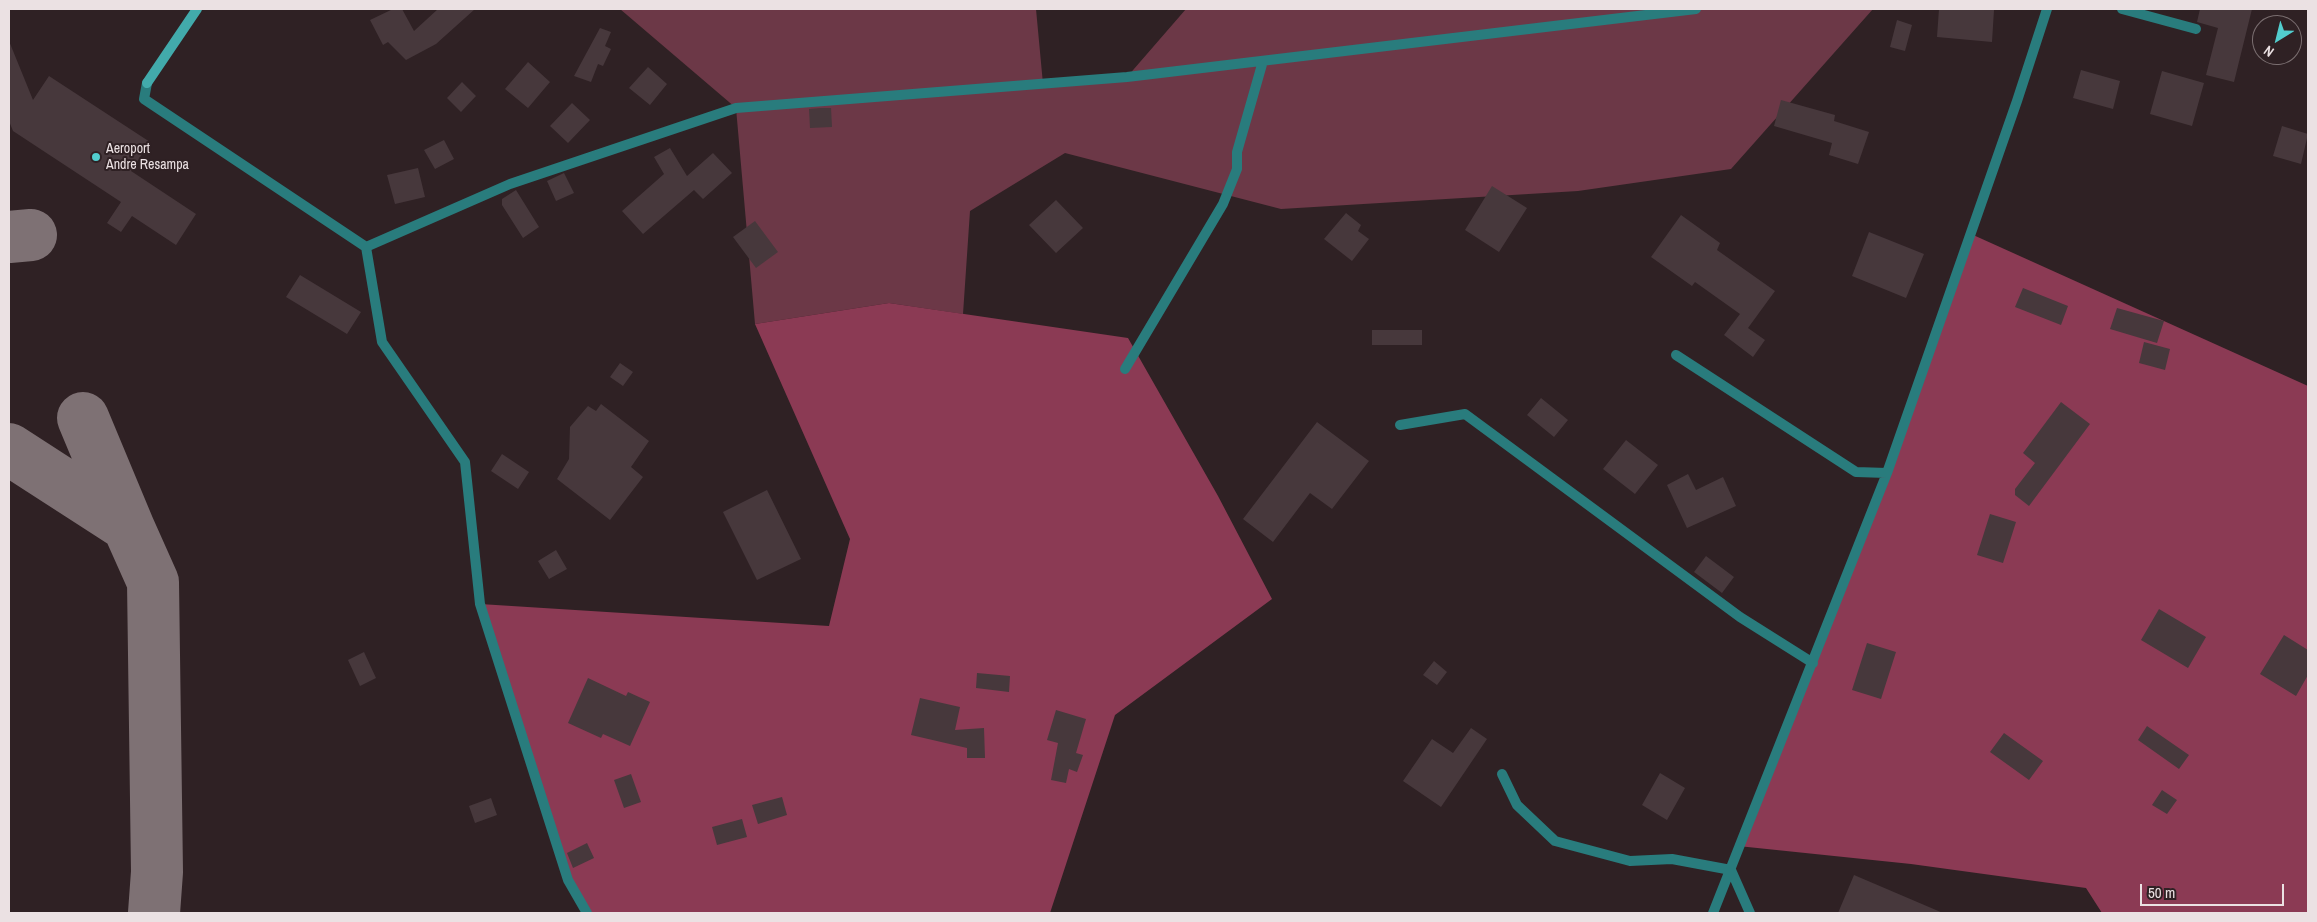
<!DOCTYPE html>
<style>
body{margin:0}
#map{position:relative;width:2317px;height:922px;overflow:hidden;background:#2f2124;font-family:"Archivo Narrow",sans-serif}
canvas{display:block}
.frame{position:absolute;inset:0;border:10px solid #ebe1e3;pointer-events:none}
.north{position:absolute;left:2252px;top:15px;width:50px;height:50px;box-sizing:border-box;background:#2f2124;border:1px solid #7a6e70;border-radius:50%;rotate:216deg;font-size:14px;font-weight:700;line-height:20px;text-align:center;color:#ebe1e3}
.north::after{content:'';display:block;margin:auto;width:18px;height:22px;background:#52cdce;clip-path:polygon(50% 0,100% 100%,50% 72%,0 100%)}
.scale{position:absolute;left:2140px;top:884px;width:144px;height:22px;box-sizing:border-box;border:2px solid #ebe1e3;border-top:0;padding-left:6px;font-size:15px;line-height:18px;white-space:nowrap;color:#ebe1e3;-webkit-text-stroke:4px #2f2124;paint-order:stroke}
</style>
<div id="map">
<canvas width="2317" height="922"></canvas>
<div class="frame"></div>
<div class="north">N</div>
<div class="scale">50 m</div>
</div>
<script>
const context = document.querySelector('canvas').getContext('2d');
context.lineJoin = 'round';
function paint(path, color) { context.fillStyle = color; context.fill(path, 'evenodd'); }
function strokePath(path, color, width, dash) { context.strokeStyle = color; context.lineWidth = width; context.lineCap = dash ? 'butt' : 'round'; context.setLineDash(dash || []); context.stroke(path); }
function label(font, color, halo, rows, align = 'center') {
  context.font = font + ' "Archivo Narrow",sans-serif'; context.lineWidth = 4; context.setLineDash([]); context.textBaseline = 'middle'; context.strokeStyle = halo; context.fillStyle = color; for (const [text, x, y, turn = 0] of rows) {
    context.save(); context.translate(x, y); context.rotate((+turn || 0) * Math.PI / 180); context.textAlign = isNaN(turn) ? turn : align; if (halo) context.strokeText(text, 0, 0); context.fillText(text, 0, 0); context.restore();
  }
}
paint(new Path2D(`
 M620 9H1036L1043 84 1127 77 1186 9H1873L1731 169 1578 191 1281 209 1065 153 970 211 963 314 889 303 755 324 736 108Z`), '#6c3847');
paint(new Path2D(`
 M1971 234 2308 386V913H2102L2086 888 1911 864 1738 846 1813 663Z
 M889 303 1128 338 1218 496 1272 599 1115 715 1050 913H587L568 880 480 604 829 626 850 539 755 324Z`), '#8b3a54');
strokePath(new Path2D(`
 M9 237 31 235
 M83 418 128 526
 M9 449 128 526 153 582 157 872 154 913`), '#7e7174', 52);
paint(new Path2D(`
 M393 9H402L414 31 438 9H475L436 44 406 60 388 42 383 45 370 20Z
 M1939 9 1994 10 1992 42 1937 37Z
 M2200 9H2252L2234 82 2206 75 2218 28 2197 22Z
 M1897 20 1912 25 1905 51 1890 47Z
 M600 28 611 32 605 46 611 49 603 66 598 64 591 82 574 76Z
 M9 41 33 100 49 76 150 142 131 171 196 214 176 245 132 216 121 232 107 223 121 202 13 131 9 121Z
 M528 62 550 82 528 108 505 89Z
 M648 67 667 84 650 105 629 88Z
 M2081 70 2120 81 2113 109 2073 98Z
 M2162 71 2204 83 2192 126 2150 114Z
 M462 82 476 96 461 112 447 98Z
 M1781 100 1835 115 1834 121 1869 132 1858 164 1829 155 1832 143 1774 126Z
 M572 103 590 120 568 143 550 126Z
 M821 108H831L832 127 810 128 809 109Z
 M2282 126 2308 134 2301 164 2273 156Z
 M444 140 454 159 435 169 424 150Z
 M670 148 687 176 713 153 732 173 703 199 694 190 643 234 622 211 664 174 654 157Z
 M418 168 425 197 395 204 387 175Z
 M564 173 574 193 556 201 547 181Z
 M1492 186 1527 208 1499 252 1465 230Z
 M516 190 539 227 523 238 502 205V199Z
 M1056 200 1083 228 1056 253 1029 225Z
 M1346 213 1361 225 1358 231 1369 239 1352 261 1324 239Z
 M1681 215 1720 243 1717 250 1775 291 1748 328 1765 340 1753 357 1724 335 1740 314 1695 282 1692 286 1651 257Z
 M755 221 778 252 756 268 733 237Z
 M1869 232 1924 254 1906 298 1852 276Z
 M300 275 361 312 347 334 286 297Z
 M2023 288 2068 306 2061 325 2015 307Z
 M2117 308 2164 321 2157 343 2110 329Z
 M1372 330H1422V345H1372Z
 M2144 342 2170 349 2165 370 2139 363Z
 M620 363 633 372 623 386 610 377Z
 M1541 398 1568 420 1554 437 1527 415Z
 M2061 402 2090 424 2029 506 2015 495V489L2035 463 2023 453Z
 M601 404 649 441 631 467 643 477 610 520 557 479 569 459 570 427 588 406 596 411Z
 M1317 422 1369 461 1332 509 1310 493 1273 542 1243 519Z
 M1626 440 1658 465 1635 494 1603 469Z
 M502 454 529 472 518 489 491 471Z
 M1688 474 1696 490 1723 477 1736 506 1687 528 1667 485Z
 M767 490 801 559 757 580 723 512Z
 M1990 514 2016 522 2003 563 1977 555Z
 M556 550 567 569 549 579 538 561Z
 M1706 556 1734 577 1722 593 1694 572Z
 M2159 609 2206 637 2188 668 2141 640Z
 M2284 635 2308 650V675L2296 696 2260 674Z
 M1867 643 1896 652 1881 699 1852 690Z
 M364 652 376 678 360 686 348 660Z
 M1434 661 1447 672 1437 685 1423 675Z
 M977 673 1010 676 1009 692 976 688Z
 M588 678 626 696 628 692 650 702 630 746 603 734 601 738 568 723Z
 M920 698 960 707 955 730 984 728 985 758H967V748L911 735Z
 M1056 710 1086 719 1076 753 1083 755 1077 772 1069 769 1066 783 1051 780 1058 743 1047 740Z
 M2147 726 2189 755 2179 769 2138 740Z
 M1471 728 1487 739 1441 807 1403 781 1432 739 1453 753Z
 M2004 733 2043 761 2029 780 1990 752Z
 M1660 773 1685 788 1667 820 1642 805Z
 M631 774 641 802 624 808 614 780Z
 M2162 790 2177 800 2167 814 2152 805Z
 M782 797 787 815 758 824 752 805Z
 M491 798 497 815 475 823 469 806Z
 M742 819 747 837 717 845 712 827Z
 M587 843 594 858 573 868 567 853Z
 M1854 875 1943 913H1838Z`), '#47383c');
strokePath(new Path2D(`
 M2122 9 2196 29
 M147 83 144 99 366 247 510 184 736 108 1127 77 1696 9
 M366 247 382 342 465 462 480 604 568 880 587 913
 M1676 355 1856 472 1887 473
 M1125 369 1223 204 1237 169V152L1263 61
 M1400 425 1465 414 1740 617 1813 663
 M1502 774 1517 805 1555 841 1630 861 1672 859 1731 870 1750 913
 M1713 913 1887 473 2017 101 2047 9`), '#297c7d', 10);
strokePath(new Path2D(`
 M147 83 197 9`), '#42aaab', 10);
for (const [x, y, r, color] of [
 [96,157,5,"#52cdce"]
]) { const dot = new Path2D(); dot.arc(x, y, r, 0, 2 * Math.PI); context.fillStyle = color; context.fill(dot); strokePath(dot, '#2f2124', 2); }
label('14px', '#ebe1e3', '#2f2124', [
 ["Aeroport",106,149],
 ["Andre Resampa",106,165]
], 'left');
</script>
